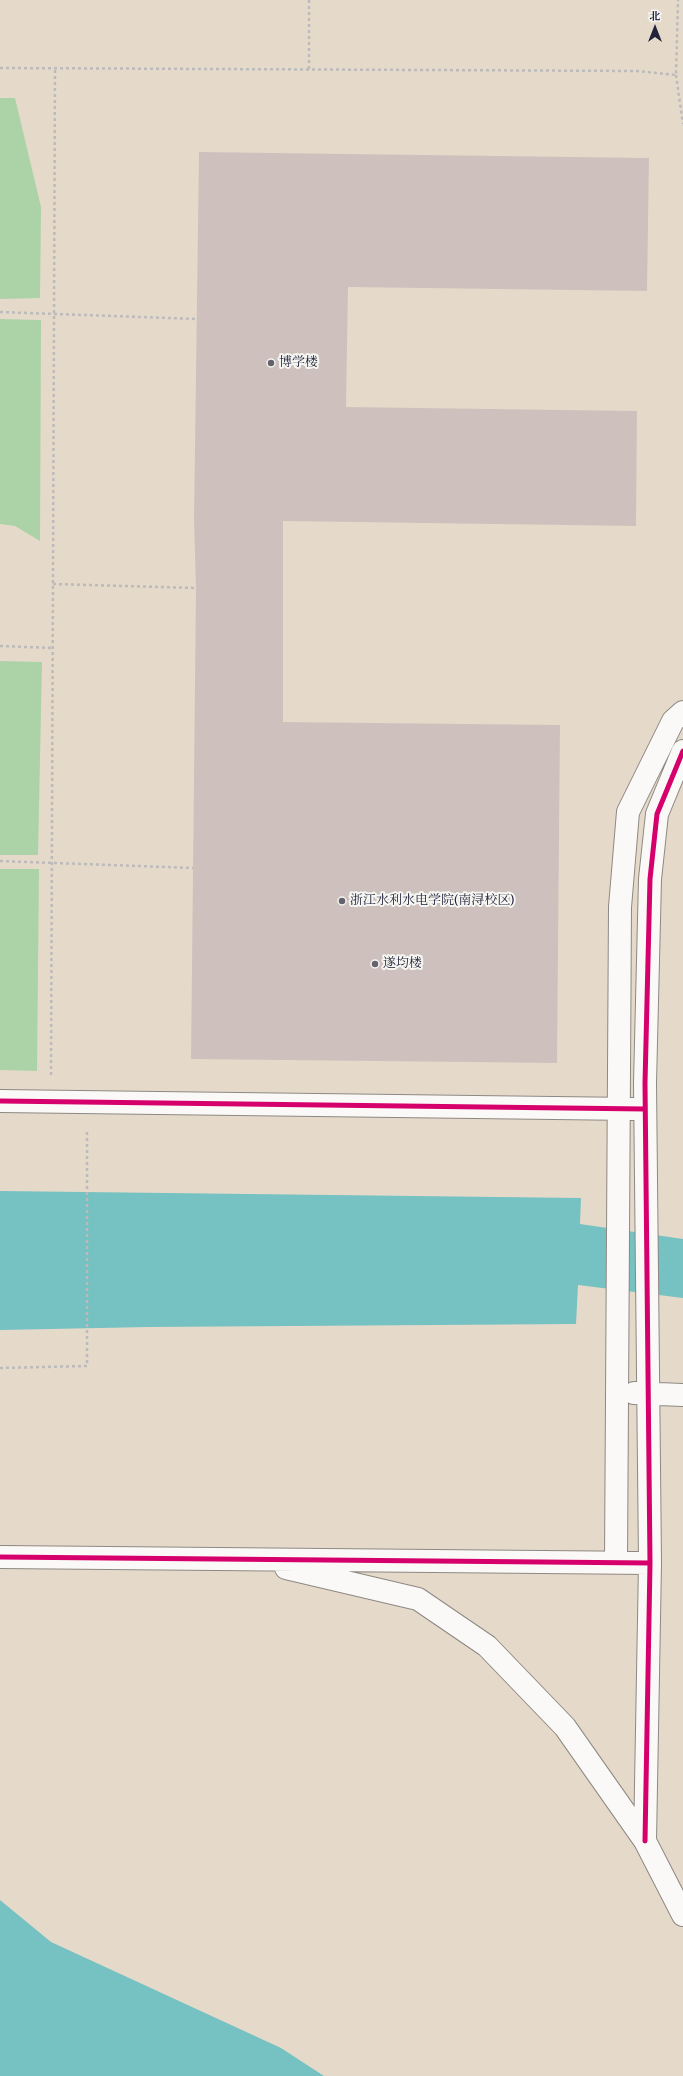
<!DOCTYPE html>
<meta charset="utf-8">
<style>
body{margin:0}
#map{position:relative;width:683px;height:2076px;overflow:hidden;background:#e5daca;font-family:"Gentium Book Plus","Noto Serif SC",serif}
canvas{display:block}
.north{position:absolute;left:635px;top:8px;width:40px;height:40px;-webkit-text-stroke:3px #f6f6f2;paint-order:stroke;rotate:0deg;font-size:11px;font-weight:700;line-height:16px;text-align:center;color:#22223b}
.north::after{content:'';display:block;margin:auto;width:14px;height:18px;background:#22223b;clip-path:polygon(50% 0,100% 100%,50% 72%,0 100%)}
</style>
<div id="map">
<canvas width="683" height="2076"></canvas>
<div class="north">北</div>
</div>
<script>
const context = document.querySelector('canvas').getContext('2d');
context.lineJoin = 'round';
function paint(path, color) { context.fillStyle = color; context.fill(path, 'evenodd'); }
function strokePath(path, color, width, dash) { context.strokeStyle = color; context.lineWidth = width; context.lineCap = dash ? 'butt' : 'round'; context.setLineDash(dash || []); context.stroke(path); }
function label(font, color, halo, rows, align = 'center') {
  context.font = font + ' "Gentium Book Plus","Noto Serif SC",serif'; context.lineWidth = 4; context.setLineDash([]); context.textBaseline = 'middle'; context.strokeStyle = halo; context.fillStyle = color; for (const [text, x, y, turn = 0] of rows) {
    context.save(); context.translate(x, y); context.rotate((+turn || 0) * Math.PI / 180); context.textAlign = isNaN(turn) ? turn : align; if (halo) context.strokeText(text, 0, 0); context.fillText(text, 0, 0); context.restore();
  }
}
paint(new Path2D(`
 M0 98H15L41 207 40 298 0 299Z
 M0 319 41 320 40 541 15 526 0 524Z
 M0 661 42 662 38 855H0Z
 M0 869H39L37 1071 0 1070Z`), '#acd2a7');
paint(new Path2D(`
 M0 1191 581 1198 580 1224 683 1239V1298L578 1285 576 1324 149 1327 0 1330Z
 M0 1900 51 1942 281 2048 324 2076H0Z`), '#76c1c2');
paint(new Path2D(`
 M199 152 649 158 647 291 348 287 346 407 637 411 636 526 283 521V722L560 725 557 1063 191 1059 196 588 194 520Z`), '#cec1bd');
const street = new Path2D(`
 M0 1101 633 1109
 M634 1393 683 1395
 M0 1557 650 1563
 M616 1562 620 907 628 812 673 721 683 712
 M286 1568 418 1599 487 1646 565 1727 645 1841 683 1915
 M645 1841 650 1563 645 1083 650 879 657 814 683 751`);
strokePath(street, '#8d8883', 24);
strokePath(new Path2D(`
 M309 0V69
 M0 68 637 71 676 75 678 0
 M676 75 683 124
 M0 312 197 319
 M53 584 196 588
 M0 646 53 648
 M0 861 193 868
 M51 1075 55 68
 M0 1368 87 1366V1129`), '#bcbaba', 2.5, [3, 3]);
strokePath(street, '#fbf9f7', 22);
strokePath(new Path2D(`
 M0 1101 645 1109
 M0 1557 650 1563
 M645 1841 650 1563 645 1083 650 879 657 814 683 751`), '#d6006c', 5);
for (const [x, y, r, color] of [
 [271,363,4,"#66626d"],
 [342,901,4,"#66626d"],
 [375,964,4,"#66626d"]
]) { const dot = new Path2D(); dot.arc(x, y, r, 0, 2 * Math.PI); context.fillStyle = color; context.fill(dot); strokePath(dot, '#f6f6f2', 1.5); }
label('13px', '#22223b', '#f6f6f2', [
 ["博学楼",279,363],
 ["浙江水利水电学院(南浔校区)",350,901],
 ["遂均楼",383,964]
], 'left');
</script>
